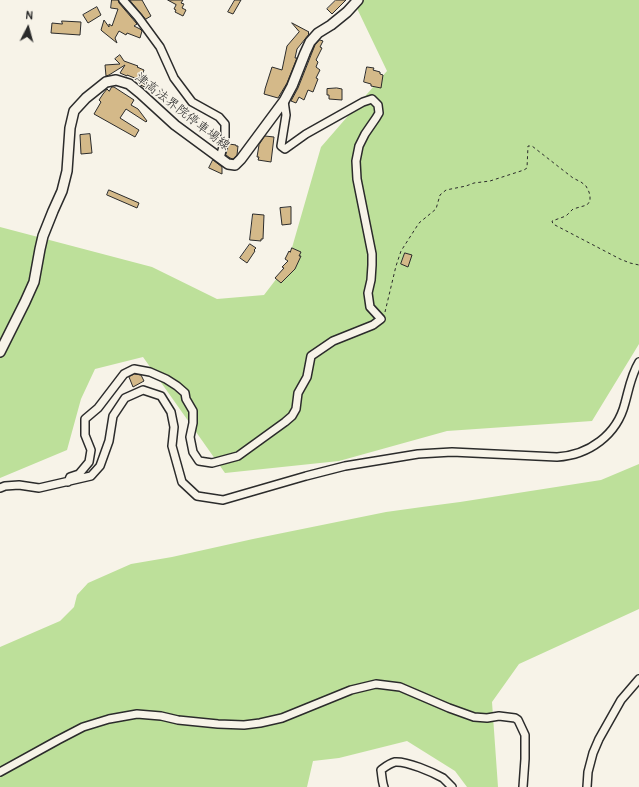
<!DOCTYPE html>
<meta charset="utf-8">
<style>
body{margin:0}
#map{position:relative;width:639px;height:787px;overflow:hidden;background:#f7f3e8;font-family:Pangolin,sans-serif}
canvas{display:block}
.north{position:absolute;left:8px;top:8px;width:40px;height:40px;-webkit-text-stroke:3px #f7f3e8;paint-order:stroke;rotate:6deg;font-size:11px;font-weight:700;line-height:16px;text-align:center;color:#2b2b2b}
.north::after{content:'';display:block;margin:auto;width:14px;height:18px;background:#2b2b2b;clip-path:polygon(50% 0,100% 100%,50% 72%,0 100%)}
</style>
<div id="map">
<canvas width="639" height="787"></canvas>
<div class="north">N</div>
</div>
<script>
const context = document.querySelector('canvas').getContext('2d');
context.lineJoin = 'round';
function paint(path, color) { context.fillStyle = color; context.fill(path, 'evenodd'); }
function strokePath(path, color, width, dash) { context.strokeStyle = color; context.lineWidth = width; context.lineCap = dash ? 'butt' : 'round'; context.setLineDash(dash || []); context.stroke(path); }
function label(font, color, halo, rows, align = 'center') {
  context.font = font + ' Pangolin,"Klee One",sans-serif'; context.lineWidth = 3; context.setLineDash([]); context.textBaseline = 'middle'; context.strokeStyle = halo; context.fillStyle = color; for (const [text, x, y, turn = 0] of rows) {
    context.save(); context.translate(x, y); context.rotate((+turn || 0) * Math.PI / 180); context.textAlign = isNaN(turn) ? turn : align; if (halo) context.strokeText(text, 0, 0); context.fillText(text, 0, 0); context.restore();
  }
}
paint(new Path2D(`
 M353 0H639V344L592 421 447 431 339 461 225 473 143 357 95 369 81 399 67 450 0 478V227L152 267 217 299 264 295 287 265 321 147 387 71Z
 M639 464V609L519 664 492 702 498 787H467L455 771 407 741 339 758 313 761 307 787H0V647L60 621 74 607 77 595 88 583 131 564 172 557 253 539 386 512 422 507 460 502 601 480Z`), '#bde09a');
const building = new Path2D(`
 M112 0H118L119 3 137 24 134 26 140 29 142 31 140 38 127 33 126 35 119 31 115 38 117 43 102 31 101 30 104 20 109 27V24L112 26 118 9 111 8Z
 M130 0H142L151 16 146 19Z
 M168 0H183L181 3 184 4 182 8 186 10 183 16 175 12 176 10 174 9 176 5Z
 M235 0H241L233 14 228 12Z
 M336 0H346L332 14 327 9Z
 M97 7 101 15 88 23 83 15Z
 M62 21 81 22 80 35 51 33 52 23 62 24Z
 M292 23 309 32 308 33 309 34 297 49 295 58H297L287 83 278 98 264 94 265 90V89L272 67 282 70 287 46 299 32Z
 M320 40 323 41 320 47 322 48 316 60 318 62 316 67 320 70 316 78 318 79 313 92 308 90 304 100 299 97 296 103 291 101 298 88 315 45Z
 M120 55 124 61 138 66 137 67 144 70 142 75 148 79 145 87 138 84 140 80 127 75V76L120 73 125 65 109 75 106 76 105 65 120 64 115 59Z
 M367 67 374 68 373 70 380 72V74L383 75 381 88 371 86V84L364 82Z
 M112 87H114L134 100 131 105 138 109 147 121 146 122 126 109 120 118 139 130 135 137 94 114 101 102 99 100 103 94 107 89 109 91Z
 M337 88 342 89V100L329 99V95H327V89Z
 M90 134 92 153 81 154 80 135Z
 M265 136 274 137 271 162 258 160 259 157H257L259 145Z
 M229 144 236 145V146H238L237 155 233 159 230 158 226 155Z
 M213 160 222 167V174L209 168Z
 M109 190 139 203 137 208 107 195Z
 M291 207V224L282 225 280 208Z
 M253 214 264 215 263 239H261V241L250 240Z
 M250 244 256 248 254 250 255 251 247 263 240 258Z
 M292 248 301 252 299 256H301L295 269 281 283 275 278 284 268 282 267 288 261 285 259 289 251 290 252Z
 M405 253 412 255 408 267 401 264Z
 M135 374 141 375 144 381 133 387 129 377Z`);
paint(building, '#d4b989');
strokePath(building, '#2b2b2b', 1);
const minor = new Path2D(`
 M123 0 138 17 160 47 174 78 192 102 219 117 225 124V139L220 158
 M68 482 70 477 79 474 89 462 91 450 85 435V419L98 408 124 374 134 369 150 372 166 379 177 386 185 393 186 399 193 411V423L190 437 193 452 199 461 212 463 238 456 285 422 292 416 296 409 298 393 307 377 311 356 333 341 373 325 381 319 370 307 368 293 371 280 372 265V254L357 179 356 161 359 146 365 134 376 118 379 113 378 105 372 99 363 102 306 134 285 149 281 146 286 115 284 101
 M0 488 5 486 19 485 39 488 91 476 100 466 109 441 113 416 125 398 143 390 161 396 171 412 174 427 172 446 182 482 197 496 223 500 306 476 345 466 418 454 452 452 557 457C589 455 617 435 625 403 629 389 631 375 639 362
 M0 772 58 740 83 727 109 719 137 714 161 716 178 720 218 724 244 725 260 723 282 718 351 690 376 684 400 687 449 708 474 717 487 718 499 716 515 718 518 720 525 735V759L523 787
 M384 787C382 782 382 776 381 770 385 767 390 763 395 762 407 761 432 772 443 778 446 781 449 784 452 787
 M587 787 588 772 593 753 599 739 621 700 639 679`);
const secondary = new Path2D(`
 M0 352 25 302 34 282 40 249 43 236 53 211 62 191 67 171 70 128 74 111 86 98 106 82 116 80 129 84 140 93 175 125 228 164 235 165 241 159 284 101 292 86 305 53 310 42 318 33 331 25 347 12 358 0`);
strokePath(minor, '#2b2b2b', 10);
strokePath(secondary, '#2b2b2b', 12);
strokePath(new Path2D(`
 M385 312 396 266 401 251 419 223 436 209 440 195 446 190 466 186 474 183 490 181 524 170 527 168 528 146H532L573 178 581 182 586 186 589 192 590 196V201L587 205 573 209 566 216 552 221 553 224 620 259 630 263 639 265`), '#2b2b2b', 1, [3, 3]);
strokePath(minor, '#f7f3e8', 7);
strokePath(secondary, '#f7f3e8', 9);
label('13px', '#2b2b2b', '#f7f3e8', [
 ["津高法界院停車場線",182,112,38]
]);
</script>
